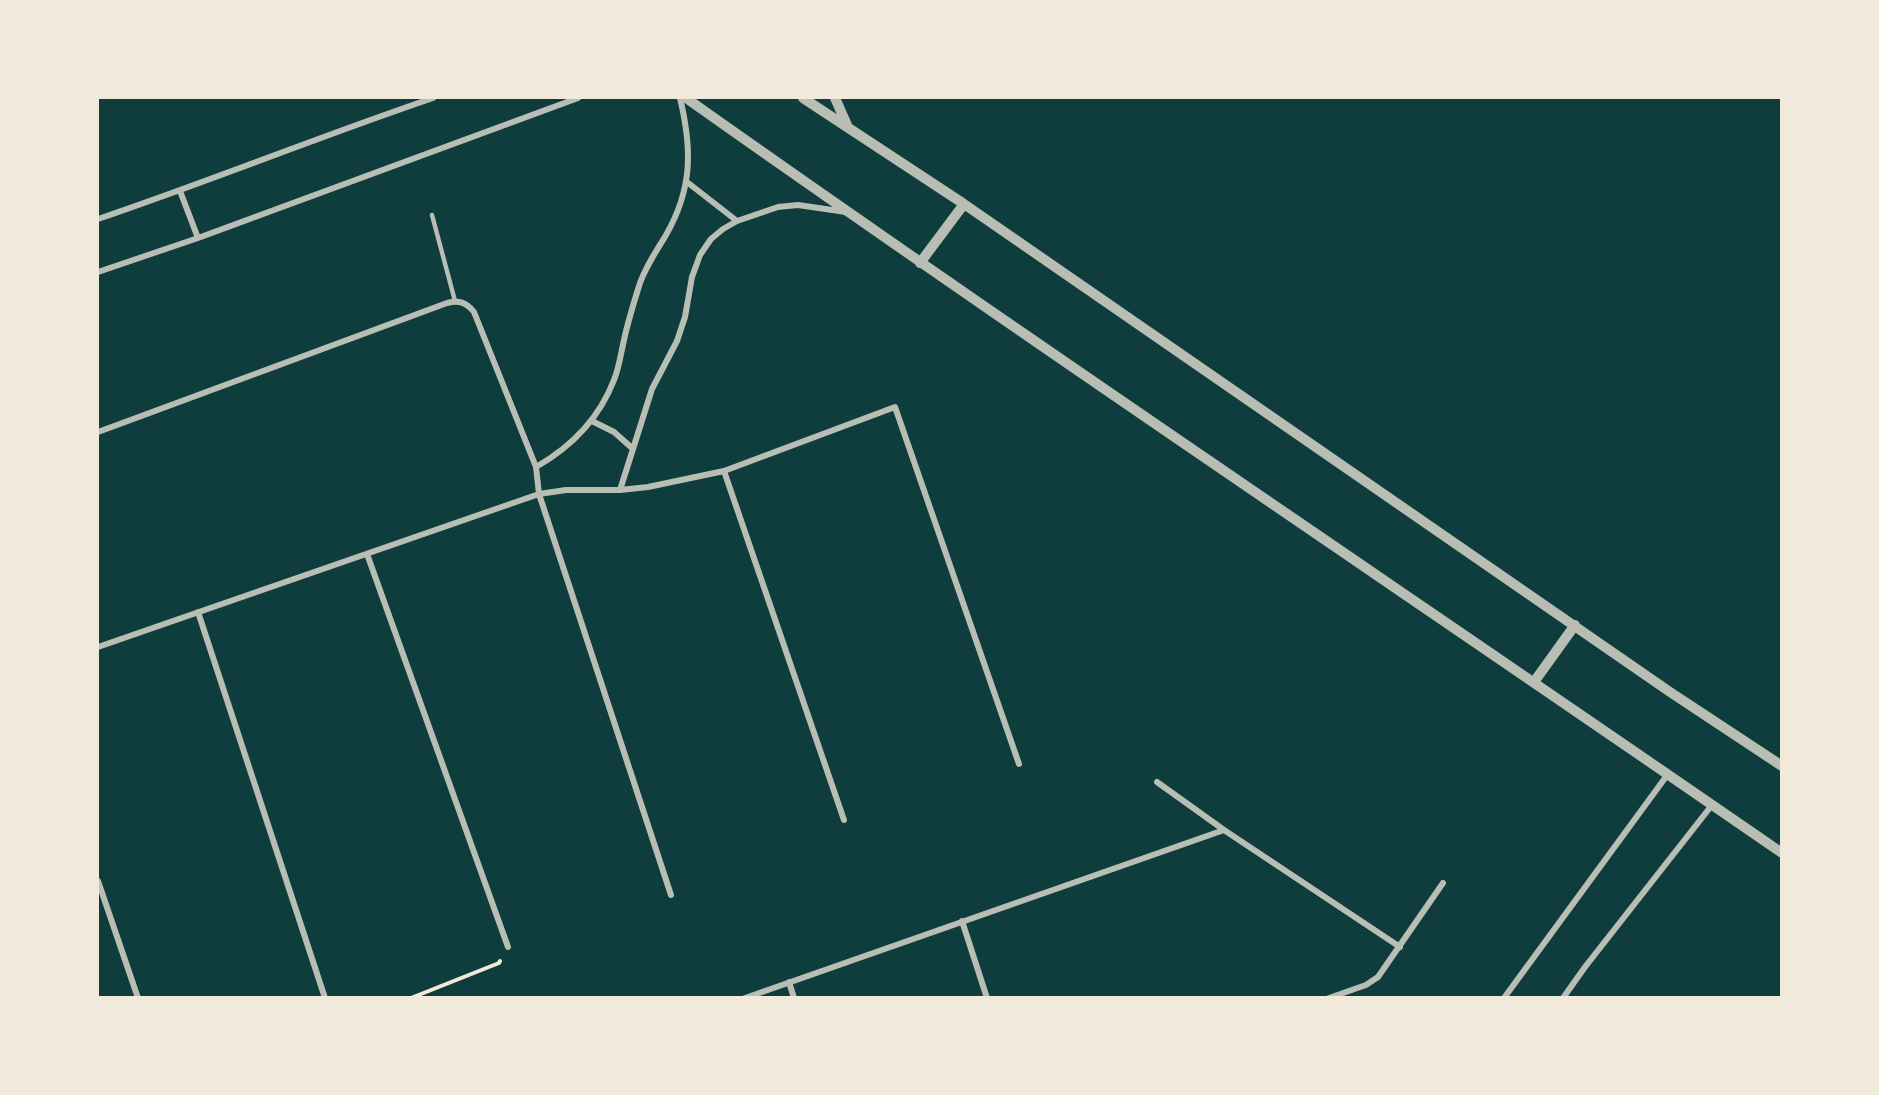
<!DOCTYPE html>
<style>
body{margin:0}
#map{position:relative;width:1879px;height:1095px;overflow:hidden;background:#0f3d3e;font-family:Roboto,sans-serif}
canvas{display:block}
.frame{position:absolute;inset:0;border:99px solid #f1e9da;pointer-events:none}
</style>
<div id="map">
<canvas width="1879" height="1095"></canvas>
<div class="frame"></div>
</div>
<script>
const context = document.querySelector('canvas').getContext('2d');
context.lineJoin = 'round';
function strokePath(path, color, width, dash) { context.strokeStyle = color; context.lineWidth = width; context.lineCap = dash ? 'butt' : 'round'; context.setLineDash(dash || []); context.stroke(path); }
strokePath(new Path2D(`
 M411 998 499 963 500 961`), '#f1e9da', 4);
strokePath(new Path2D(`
 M432 215 455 301`), '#b8beb3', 4.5);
strokePath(new Path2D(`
 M687 182 737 221
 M180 191 198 238
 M98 219C210 181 321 136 433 98
 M98 272 198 238 578 98
 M592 421 614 432 632 448
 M98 432 447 303C459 300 466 302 474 312L536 467 539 494 671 895
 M536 467C571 447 599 419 614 380 619 368 621 353 624 340 628 321 634 302 640 283 647 264 656 252 666 235 693 188 692 148 680 98
 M724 471 844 820
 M620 490 652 389 677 341 685 317 692 277 700 255 711 239 723 229 737 221 778 207 798 205 846 212
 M367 554 508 947
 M198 612 325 998
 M98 647 539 494 566 490H620L648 487 724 471 895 407 1019 764
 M1157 782 1224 830 1400 947
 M98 881 138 998
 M962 921 987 998
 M789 982 794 998
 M745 998 1224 830
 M1329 998 1366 985 1378 977 1443 883
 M1504 998 1668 774
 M1563 998 1585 967 1712 805`), '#b8beb3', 6);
strokePath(new Path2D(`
 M686 98C1048 354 1417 601 1782 853
 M803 98 964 204 1670 692 1782 766
 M835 98 847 125
 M920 263 964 204
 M1534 682 1575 625`), '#b8beb3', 10);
</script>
